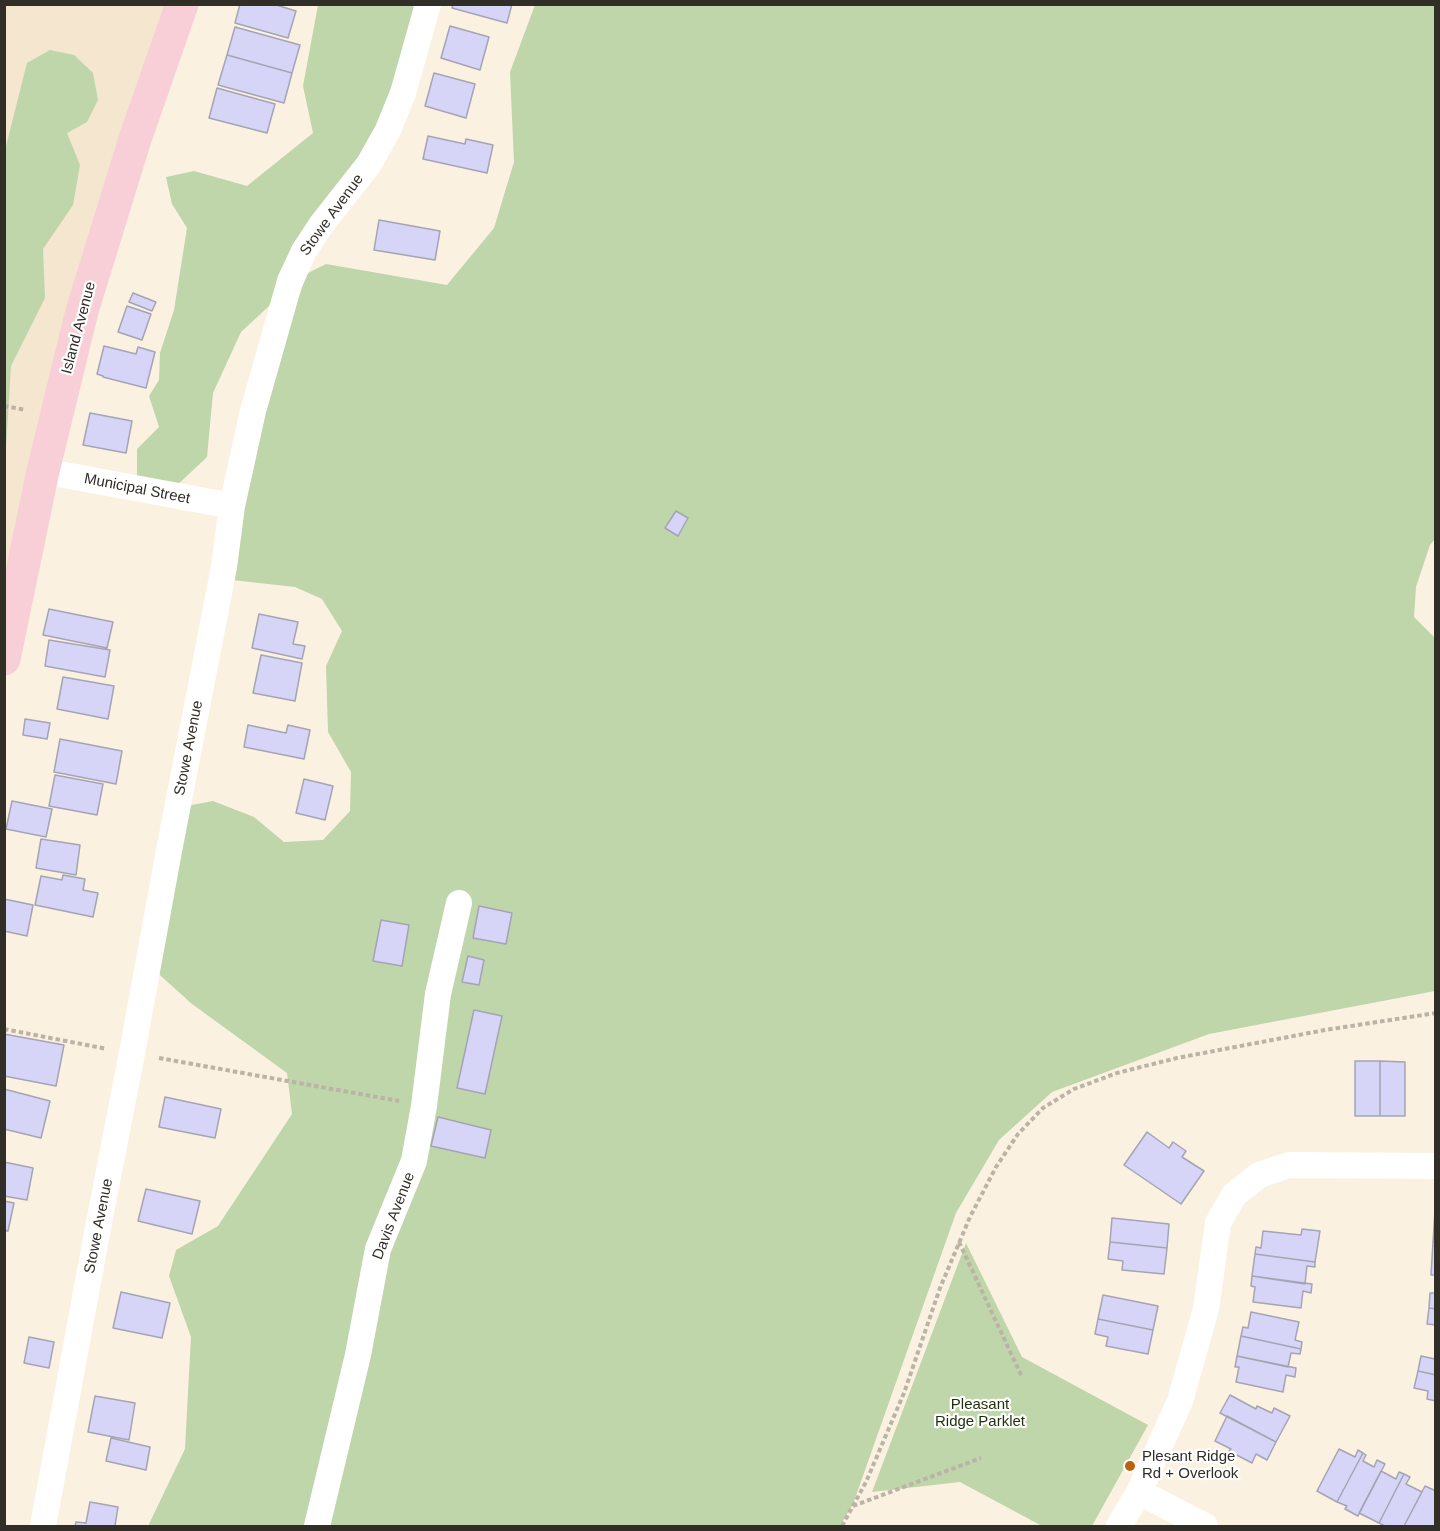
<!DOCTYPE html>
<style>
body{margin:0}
#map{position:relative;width:1440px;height:1531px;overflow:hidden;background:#fbf1e1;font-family:Helvetica,sans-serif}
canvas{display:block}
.frame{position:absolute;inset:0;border:6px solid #312d27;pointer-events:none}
</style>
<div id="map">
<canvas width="1440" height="1531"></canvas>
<div class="frame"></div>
</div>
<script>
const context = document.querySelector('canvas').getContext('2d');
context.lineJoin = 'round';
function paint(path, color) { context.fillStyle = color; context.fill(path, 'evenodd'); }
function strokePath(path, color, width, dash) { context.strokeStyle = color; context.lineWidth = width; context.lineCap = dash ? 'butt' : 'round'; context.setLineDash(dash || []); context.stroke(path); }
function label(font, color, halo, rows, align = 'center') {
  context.font = font + ' Helvetica,sans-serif'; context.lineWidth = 4.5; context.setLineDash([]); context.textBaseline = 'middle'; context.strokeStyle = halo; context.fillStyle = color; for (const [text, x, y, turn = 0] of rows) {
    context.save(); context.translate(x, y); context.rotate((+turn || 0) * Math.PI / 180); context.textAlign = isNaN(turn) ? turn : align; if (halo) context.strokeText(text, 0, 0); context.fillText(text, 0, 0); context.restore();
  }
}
paint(new Path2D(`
 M5 5H182L5 659Z`), '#f4e6cf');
paint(new Path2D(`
 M318 5H422L398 94 281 295 241 332 213 393 207 457 173 489 137 483V449L159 427 149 396 159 380 160 353 174 310 187 228 172 204 166 177 194 171 247 186 313 133 303 86Z
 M535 5H1435L1436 538 1430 545 1416 587 1414 617 1435 638V991L1209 1034 1052 1092 999 1140 956 1213 853 1504 840 1526H150L149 1524 185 1449 191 1337 169 1276 176 1250 218 1226 292 1114 287 1073 192 1004 151 967 181 807 213 801 254 817 284 842 323 840 350 811 351 772 328 732 326 666 342 631 322 599 295 587 223 579 266 375 308 273 326 264 447 285 494 228 514 162 510 72Z
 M50 50 74 55 93 73 98 100 87 122 67 133 80 165 73 205 43 249 45 298 11 366 5 465V150L27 63Z
 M966 1243 1022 1357 1148 1425 1092 1526H1042L960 1482 872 1492Z`), '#bfd5aa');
const building = new Path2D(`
 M240 4H273L296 11 288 38 235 23Z
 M453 4H512L507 23 452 8Z
 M450 26 489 37 480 70 441 58Z
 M235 27 300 45 292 73 227 55Z
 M227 55 292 73 284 103 218 85Z
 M434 73 475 84 466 118 425 106Z
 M217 88 275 104 267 133 209 118Z
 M428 136 465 144 466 139 493 145 487 173 423 159Z
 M379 220 440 231 435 260 374 250Z
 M133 293 156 302 152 311 129 302Z
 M127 306 151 314 142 340 118 332Z
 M104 346 136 354 138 347 155 352 146 388 103 377V376L97 374Z
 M90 413 132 421 126 453 83 445Z
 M676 511 688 518 678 536 665 528Z
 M49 609 113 622 107 648 43 635Z
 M259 614 298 622 293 644 305 646 302 659 252 648Z
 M49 640 110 650 105 677 45 666Z
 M261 655 302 663 295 701 253 693Z
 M63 677 114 686 108 719 57 709Z
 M25 719 50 723 47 739 23 735Z
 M248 725 286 733 288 725 310 730 304 759 244 747Z
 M60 739 122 751 116 784 54 772Z
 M55 775 103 784 97 815 49 806Z
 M304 779 333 786 325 820 296 813Z
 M12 801 52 809 46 837 6 829Z
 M41 839 80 845 76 875 36 868Z
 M63 875 85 879 83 890 98 893 93 917 35 905 41 876 62 880Z
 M4 899 33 905 27 936 4 931Z
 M479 906 512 913 506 944 473 938Z
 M381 920 409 925 402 966 373 961Z
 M468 956 484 960 479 985 462 982Z
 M474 1010 502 1016 485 1094 457 1088Z
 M4 1034 64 1045 56 1086 4 1076Z
 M1355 1061H1380V1116H1355Z
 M1380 1061 1405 1062V1116H1380Z
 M4 1089 50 1101 41 1138 4 1129Z
 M165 1097 221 1109 215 1138 159 1127Z
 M438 1117 491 1130 485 1158 431 1146Z
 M1147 1132 1169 1148 1173 1142 1186 1151 1182 1157 1204 1171 1181 1204 1124 1165Z
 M4 1162 33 1168 27 1200 4 1196Z
 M146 1189 200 1201 192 1234 138 1221Z
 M4 1201 14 1203 8 1231H4Z
 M1435 1210H1436V1242H1433Z
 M1112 1218 1169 1224 1167 1248 1110 1242Z
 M1302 1229 1320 1231 1315 1262 1255 1254 1256 1247 1261 1248 1263 1231 1301 1235Z
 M1110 1242 1167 1248 1164 1274 1122 1270 1123 1261 1108 1259Z
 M1433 1242H1436V1275H1431Z
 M1255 1254 1315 1262V1267L1307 1266 1305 1284 1252 1276Z
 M1252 1276 1312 1284 1311 1293 1303 1291 1301 1308 1253 1302 1255 1287 1251 1286Z
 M121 1292 170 1303 162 1338 113 1328Z
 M1430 1293H1436V1309L1429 1308Z
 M1103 1295 1158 1306 1153 1330 1098 1319Z
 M1429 1308 1436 1309V1325L1427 1324Z
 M1251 1312 1299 1322 1295 1340 1302 1342 1301 1349 1241 1336 1243 1327 1248 1328Z
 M1098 1319 1153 1330 1148 1354 1106 1346 1108 1337 1095 1334Z
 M1241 1336 1301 1349 1300 1354 1291 1353 1288 1367 1237 1356Z
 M29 1337 54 1342 49 1368 24 1363Z
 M1436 1355V1375L1418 1371 1421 1356 1435 1359Z
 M1237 1356 1296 1368 1295 1377 1286 1375 1283 1392 1236 1382 1239 1367H1235Z
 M1418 1371 1436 1375V1401L1427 1399 1428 1391 1414 1388Z
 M1230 1395 1256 1409 1257 1406 1272 1413 1274 1408 1290 1416 1276 1442 1220 1413Z
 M95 1396 135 1403 129 1440 88 1432Z
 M1227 1416 1276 1442 1267 1460 1256 1454 1252 1463 1229 1451 1231 1449 1215 1441Z
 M111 1438 150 1447 146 1470 106 1461Z
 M1339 1449 1355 1457 1358 1450 1363 1453 1337 1502 1317 1491Z
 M1363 1453 1366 1455 1363 1461 1374 1467 1377 1460 1385 1464 1358 1516 1345 1509 1347 1506 1337 1502Z
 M1381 1471 1396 1479 1399 1472 1404 1474 1379 1523 1359 1513Z
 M1404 1474 1410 1477 1406 1484 1422 1492 1404 1526H1385L1379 1523Z
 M1425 1486 1436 1491V1526H1404Z
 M90 1502 118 1507 115 1526H75L76 1522 86 1523Z`);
paint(building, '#d7d5f7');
strokePath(building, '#a4a4b4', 1.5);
strokePath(new Path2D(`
 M4 406 26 410
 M4 1029 107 1049
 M159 1058 399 1101
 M959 1242 1022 1377
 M853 1506 981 1458
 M842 1526 866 1482 904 1393 940 1288 970 1217 996 1167 1018 1134 1043 1108 1074 1089 1117 1073 1177 1058 1325 1030 1436 1013`), '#bbb3a6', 4, [4.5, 3]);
strokePath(new Path2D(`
 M43 471 232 506
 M1139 1492 1205 1526
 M43 1526 97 1233 132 1053 169 851 224 567 232 506 253 411 290 281 304 251 321 225 369 164 388 130 403 93 428 4
 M317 1526 358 1355 378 1249 414 1161 424 1106 438 994 459 903
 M1119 1526 1139 1492 1180 1401 1206 1309 1218 1223 1234 1195 1259 1175 1289 1165 1436 1166`), '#fff', 26);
strokePath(new Path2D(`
 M4 659 43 471 82 311 135 139 182 4`), '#f8cfd7', 33);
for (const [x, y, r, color] of [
 [1130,1466,6,"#bc600b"]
]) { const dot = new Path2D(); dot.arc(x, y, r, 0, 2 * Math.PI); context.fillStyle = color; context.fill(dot); strokePath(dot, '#fff', 2); }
label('15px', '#312d27', '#fff', [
 ["Stowe Avenue",332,215,-54],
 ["Island Avenue",79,328,-75],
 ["Municipal Street",137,489,11],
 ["Stowe Avenue",189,748,-79],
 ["Davis Avenue",394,1216,-69],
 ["Stowe Avenue",99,1226,-79]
]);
label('15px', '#1f3009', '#fff', [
 ["Pleasant",980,1405],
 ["Ridge Parklet",980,1422]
]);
label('15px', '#312d27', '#fff', [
 ["Plesant Ridge",1142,1457],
 ["Rd + Overlook",1142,1474]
], 'left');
</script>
